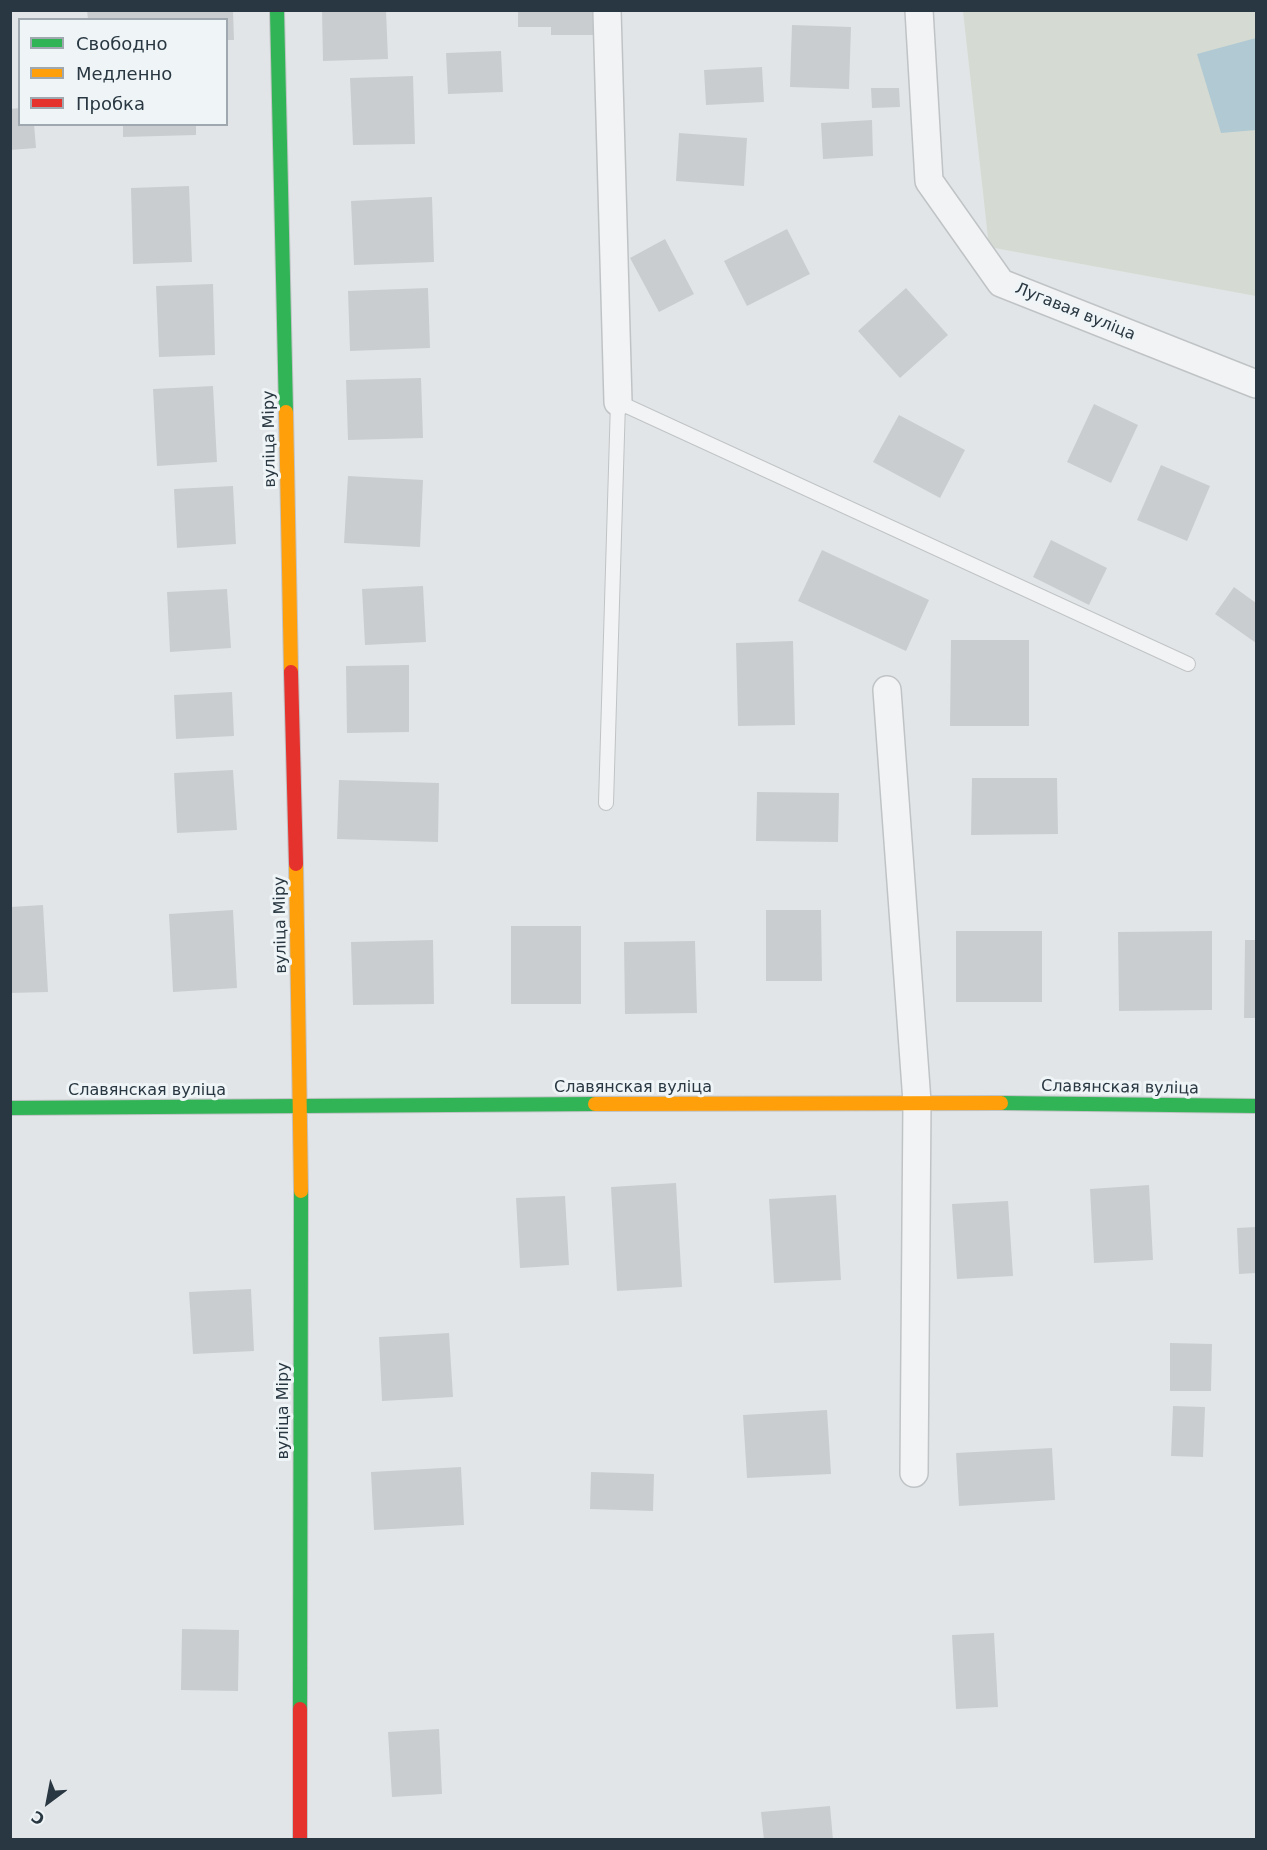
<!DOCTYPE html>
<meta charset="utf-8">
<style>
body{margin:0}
#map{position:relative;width:1267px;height:1850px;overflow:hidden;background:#e2e5e7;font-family:"DejaVu Sans",sans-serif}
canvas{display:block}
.frame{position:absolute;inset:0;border:12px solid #283741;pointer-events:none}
.legend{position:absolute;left:18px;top:18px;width:210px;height:108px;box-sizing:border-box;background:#eff4f7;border:2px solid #9fa8ae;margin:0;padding:8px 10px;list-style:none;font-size:18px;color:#283741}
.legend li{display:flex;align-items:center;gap:12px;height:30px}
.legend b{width:30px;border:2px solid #9fa8ae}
.north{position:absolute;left:18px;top:1772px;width:60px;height:60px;-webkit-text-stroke:4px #eff4f7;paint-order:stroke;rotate:212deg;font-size:16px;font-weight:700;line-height:24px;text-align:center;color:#283741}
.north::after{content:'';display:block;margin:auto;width:21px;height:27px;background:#283741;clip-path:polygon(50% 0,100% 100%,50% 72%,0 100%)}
</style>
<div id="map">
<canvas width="1267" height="1850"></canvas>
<div class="frame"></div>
<ul class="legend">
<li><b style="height:8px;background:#30b455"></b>Свободно</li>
<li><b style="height:8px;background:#ff9f0a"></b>Медленно</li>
<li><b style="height:8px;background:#e5322d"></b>Пробка</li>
</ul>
<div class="north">С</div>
</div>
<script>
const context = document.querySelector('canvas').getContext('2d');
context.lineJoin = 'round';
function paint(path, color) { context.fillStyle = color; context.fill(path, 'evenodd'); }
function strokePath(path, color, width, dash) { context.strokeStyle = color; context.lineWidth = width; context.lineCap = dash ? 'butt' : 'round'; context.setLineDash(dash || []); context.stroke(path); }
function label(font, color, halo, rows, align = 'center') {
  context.font = font + ' "DejaVu Sans",sans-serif'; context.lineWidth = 6; context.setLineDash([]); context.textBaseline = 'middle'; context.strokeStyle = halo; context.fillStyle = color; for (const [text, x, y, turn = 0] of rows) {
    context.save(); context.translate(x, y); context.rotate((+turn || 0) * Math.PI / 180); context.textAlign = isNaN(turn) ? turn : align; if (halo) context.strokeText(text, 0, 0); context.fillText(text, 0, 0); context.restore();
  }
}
paint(new Path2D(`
 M963 11H1256V296L989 247Z`), '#d5dbd2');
paint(new Path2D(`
 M1256 38V130L1221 133 1197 54Z`), '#b0c9d3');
paint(new Path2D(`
 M87 10H233L234 40H226V20H88Z
 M322 10H386L388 59 323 61Z
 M518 10H596V35H551V27H518Z
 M792 25 851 27 849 89 790 87Z
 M501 51 503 92 448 94 446 53Z
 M762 67 764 102 706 105 704 70Z
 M413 76 415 144 353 145 350 78Z
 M871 88H899L900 107 872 108Z
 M20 108V124H34L36 148 10 150V109Z
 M872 120 873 156 823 159 821 123Z
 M123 124H196V135L123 137Z
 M679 133 747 138 744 186 676 181Z
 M189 186 192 262 133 264 131 188Z
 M432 197 434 262 354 265 351 201Z
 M787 229 810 274 747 306 724 261Z
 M665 239 694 294 659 312 630 258Z
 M213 284 215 355 159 357 156 286Z
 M428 288 430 348 350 351 348 291Z
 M906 288 948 335 900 378 858 331Z
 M421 378 423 438 348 440 346 380Z
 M213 386 217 462 157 466 153 389Z
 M1094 404 1138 425 1111 483 1067 462Z
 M899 415 965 450 940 498 873 462Z
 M1161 465 1210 486 1187 541 1137 520Z
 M348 476 423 480 420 547 344 543Z
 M233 486 236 544 177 548 174 489Z
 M1051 540 1107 568 1089 605 1033 577Z
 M822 550 929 600 906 651 798 601Z
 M423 586 426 642 365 645 362 589Z
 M1234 587 1256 603V643L1215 614Z
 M227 589 231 648 170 652 167 592Z
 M951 640H1029V726H950Z
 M793 641 795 725 738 726 736 643Z
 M409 665V732L347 733 346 666Z
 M232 692 234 736 176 739 174 695Z
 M233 770 237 830 177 833 174 773Z
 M972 778H1057L1058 834 971 835Z
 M339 780 439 783 438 842 337 839Z
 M757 792 839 793 838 842 756 841Z
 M43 905 48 992 10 993V907Z
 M233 910 237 988 173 992 169 914Z
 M766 910H821L822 981H766Z
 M511 926H581V1004H511Z
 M956 931H1042V1002H956Z
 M1212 931V1010L1119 1011 1118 932Z
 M433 940 434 1004 353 1005 351 942Z
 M1245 940H1256V1018H1244Z
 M695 941 697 1013 625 1014 624 942Z
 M676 1183 682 1287 617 1291 611 1187Z
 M1149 1185 1153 1260 1094 1263 1090 1189Z
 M836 1195 841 1280 774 1283 769 1199Z
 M565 1196 569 1265 520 1268 516 1198Z
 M1008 1201 1013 1276 957 1279 952 1204Z
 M1256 1227V1273L1239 1274 1237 1228Z
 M251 1289 254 1351 193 1354 189 1292Z
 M449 1333 453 1397 382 1401 379 1337Z
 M1170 1343 1212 1344 1211 1391H1170Z
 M1173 1406 1205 1407 1203 1457 1171 1456Z
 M827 1410 831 1474 747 1478 743 1415Z
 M1052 1448 1055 1500 959 1506 956 1453Z
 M461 1467 464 1525 374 1530 371 1472Z
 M591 1472 654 1474 653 1511 590 1509Z
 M182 1629 239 1630 238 1691 181 1690Z
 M994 1633 998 1707 956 1709 952 1635Z
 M439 1729 442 1794 392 1797 388 1732Z
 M830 1806 833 1840H764L761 1812Z`), '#cacdcf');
const lane = new Path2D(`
 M606 803 618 402 1188 664`);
const street = new Path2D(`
 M607 10 618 402
 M919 10 929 181 1001 283 1256 384
 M887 690 917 1102 914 1473`);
const fast = new Path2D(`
 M277 10 286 412
 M1001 1103 1256 1106
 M10 1108 595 1104
 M300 1709 301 1191`);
const slow = new Path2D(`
 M286 412 291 672
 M296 864 301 1191
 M595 1104 1001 1103`);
const jam = new Path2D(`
 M291 672 296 864
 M300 1840V1709`);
strokePath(lane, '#c0c3c5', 16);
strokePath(street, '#c0c3c5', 30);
strokePath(fast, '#c0c3c5', 16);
strokePath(slow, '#c0c3c5', 16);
strokePath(jam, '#c0c3c5', 16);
strokePath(lane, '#f1f3f4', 14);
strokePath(street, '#f1f3f4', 27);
strokePath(fast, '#30b455', 14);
strokePath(slow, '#ff9f0a', 14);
strokePath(jam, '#e5322d', 14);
label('16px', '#283741', '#eff4f7', [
 ["Лугавая вуліца",1075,312,22],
 ["вуліца Міру",270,439,-91],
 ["вуліца Міру",281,925,-91],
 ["Славянская вуліца",633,1088],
 ["Славянская вуліца",1120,1088,1],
 ["Славянская вуліца",147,1091],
 ["вуліца Міру",284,1411,-90]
]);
</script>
